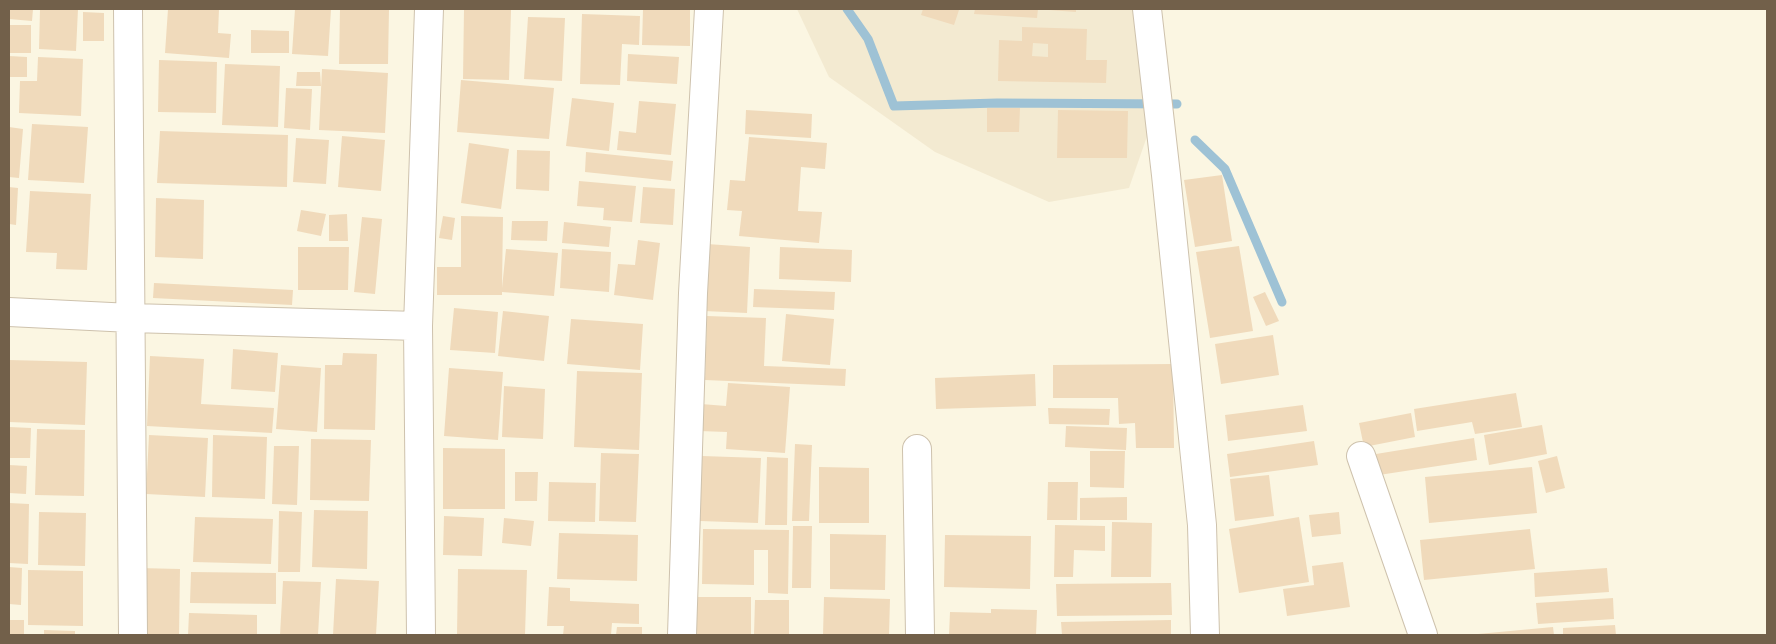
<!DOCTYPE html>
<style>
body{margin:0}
#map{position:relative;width:1776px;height:644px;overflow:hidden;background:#fbf6e2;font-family:Manrope,sans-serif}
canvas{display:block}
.frame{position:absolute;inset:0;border:10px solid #72604a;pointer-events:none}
</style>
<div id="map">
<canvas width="1776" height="644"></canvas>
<div class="frame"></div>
</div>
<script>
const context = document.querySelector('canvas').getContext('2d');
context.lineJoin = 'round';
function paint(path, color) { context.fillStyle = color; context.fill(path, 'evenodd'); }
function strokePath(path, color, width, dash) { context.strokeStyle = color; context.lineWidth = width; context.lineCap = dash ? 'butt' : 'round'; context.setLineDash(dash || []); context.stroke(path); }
paint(new Path2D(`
 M797 9H1159V102L1129 188 1049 202 935 152 829 77Z`), '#f3ead1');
strokePath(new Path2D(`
 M847 9 868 39 894 106 997 103 1177 104
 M1195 140 1225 169 1282 302`), '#9ec2d5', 9);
paint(new Path2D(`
 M10 9H33L32 21 9 19Z
 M40 9H78L76 51 39 49Z
 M168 9H219L218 33 231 34 229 58 165 53Z
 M295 9H331L328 56 292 54Z
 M340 9H389L388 64H339Z
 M464 9 511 10 509 80 463 79Z
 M643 9 690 10V46L642 45Z
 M923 9H955L959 10 954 25 921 15Z
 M975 9H1038L1037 18 974 14Z
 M1049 9H1076V12L1049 10Z
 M83 12 104 13V41H83Z
 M582 14 640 16 639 45 622 44 620 85 580 84Z
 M528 17 565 18 562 81 524 79Z
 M9 25H31V53H9Z
 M1022 27 1087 29 1086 60H1107L1106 83 998 81 999 40 1022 41ZM1033 43 1048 44V57L1032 56Z
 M251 30 289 31V53H251Z
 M628 54 679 57 677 84 627 81Z
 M9 56 27 57V77H9Z
 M38 57 83 59 81 116 19 113 20 81H37Z
 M159 60 217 62 216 113 158 112Z
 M225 64 280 66 278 127 222 125Z
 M322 69 388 73 385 133 319 130Z
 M297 72H320L321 86H296Z
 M461 80 554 88 549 139 457 132Z
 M286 88 312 89 310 130 284 128Z
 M572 98 614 103 609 151 566 146Z
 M639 101 676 104 671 155 617 150 619 131 636 133Z
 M987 108H1020L1019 132H987Z
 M746 110 812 114 811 138 745 134Z
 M1058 110 1128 111 1127 158H1057Z
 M32 124 88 127 84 183 28 180Z
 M9 127 23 129 19 178 9 177Z
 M160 131 288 135 287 187 157 183Z
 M342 136 385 140 381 191 338 187Z
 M749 137 827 143 825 169 801 167 798 211 822 212 819 243 739 236 742 211 727 210 730 180 745 181Z
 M296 138 329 140 326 184 293 182Z
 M469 143 509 149 501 209 461 203Z
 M517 150 550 151 549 191 516 189Z
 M586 152 673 161 671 181 585 172Z
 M1222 175 1232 241 1195 247 1184 180Z
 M579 181 636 186 632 222 603 220 604 208 577 206Z
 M9 187 18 188 16 225 9 224Z
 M643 187 675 189 673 225 640 223Z
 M30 191 91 194 87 270 56 269 57 253 26 252Z
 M156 198 204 200 203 259 155 257Z
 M301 210 326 214 321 236 297 231Z
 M347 214 348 241H329V215Z
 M443 216 455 218 452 240 439 238Z
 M461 216 503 217 502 288 506 249 558 253 554 296 502 292V295H437V267H461Z
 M362 217 382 219 375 294 354 292Z
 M512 221H548L547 241 511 240Z
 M564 222 611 227 609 247 562 243Z
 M638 240 660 243 653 300 614 295 618 264 635 265Z
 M707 244 750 247 747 313 704 311Z
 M1239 246 1253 331 1210 338 1196 252Z
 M298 247H349L348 290H298Z
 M780 247 852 250 851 282 779 279Z
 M562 249 611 252 609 292 560 288Z
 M154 283 293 290 292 305 153 298Z
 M754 289 835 292 834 310 753 307Z
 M1265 292 1279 321 1266 326 1253 297Z
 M454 308 498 312 495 353 450 350Z
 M503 311 549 316 544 361 498 356Z
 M786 314 834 319 830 365 782 361Z
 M707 316 766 318 764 366 846 369 845 386 705 380Z
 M571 319 643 324 640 370 567 364Z
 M1273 335 1279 375 1221 384 1215 344Z
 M233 349 278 353 275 392 231 389Z
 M343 353 377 354 375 430 324 429 325 365H342Z
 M150 356 204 359 201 404 274 408 272 433 147 426Z
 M9 360 87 362 85 425 9 422Z
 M1173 364 1174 448H1136L1135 423 1119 424 1118 398H1053V365Z
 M281 365 321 368 317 432 276 429Z
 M449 368 503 372 498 440 444 436Z
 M577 371 642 373 639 450 574 447Z
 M1035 374 1036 406 936 409 935 378Z
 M728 383 790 387 785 453 726 449 727 432 699 431 701 404 726 406Z
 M504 386 545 389 543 439 502 437Z
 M1516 393 1522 427 1475 434 1472 422 1417 431 1414 409Z
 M1303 405 1307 431 1228 441 1225 415Z
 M1048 408 1110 409 1109 425 1049 424Z
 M1411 413 1415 437 1364 447 1359 423Z
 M1542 425 1547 454 1489 465 1484 435Z
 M1066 426 1127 428 1126 450 1065 447Z
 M9 427 31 428 30 458H9Z
 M37 429 85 430 84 496 35 495Z
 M149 435 208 438 205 497 146 494Z
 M213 435 267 437 265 499 212 497Z
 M1474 438 1477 460 1379 475 1376 454Z
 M311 439 371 440 369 501 310 500Z
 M1314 441 1318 465 1230 477 1227 454Z
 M795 444 812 445 809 521H792Z
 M274 446H299L297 505 272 504Z
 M443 448 505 449V509H443Z
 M1090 451H1125L1124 488 1090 487Z
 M601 453 639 454 636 522 599 521Z
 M702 456 761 458 758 523 700 521Z
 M1557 456 1565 488 1546 493 1538 461Z
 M767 457 788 458 787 525H765Z
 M9 465 27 466 26 494 9 493Z
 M819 467 869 468V523H819Z
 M1532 467 1537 513 1429 523 1425 477Z
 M515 472H538L537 501H515Z
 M1269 475 1274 516 1235 521 1230 479Z
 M549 482 596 483 595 522 548 521Z
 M1048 482H1078L1077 520H1047Z
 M1127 497V520H1080V498Z
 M9 503 29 504 28 564 9 563Z
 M314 510 368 511 367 569 312 567Z
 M279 511 302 512 300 572H278Z
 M39 512 86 513 85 566 38 565Z
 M1339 512 1341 534 1312 537 1309 515Z
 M444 516 484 518 482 556 443 555Z
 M195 517 273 519 271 564 193 562Z
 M1299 517 1309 582 1239 593 1229 529Z
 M504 518 534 521 531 546 502 543Z
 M1112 522 1152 523 1151 577H1111Z
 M1055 525 1105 526V551L1074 550 1073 577H1054Z
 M793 526H812L811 588H792Z
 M703 529 789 530 788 594 768 593V550H754V585L702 584Z
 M1530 529 1535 569 1424 580 1420 540Z
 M559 533 638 535 637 581 557 579Z
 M830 534 886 535 885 590 830 589Z
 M945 535 1031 536 1030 589 944 587Z
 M1343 562 1350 607 1287 616 1283 589 1314 585 1312 566Z
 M9 567 22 568 21 605 9 604Z
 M138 568 180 569 179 635H137Z
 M1607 568 1609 592 1535 597 1534 573Z
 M458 569 527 570 525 635H457Z
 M28 570 83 571V626L28 625Z
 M191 572 276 573V604L190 603Z
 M336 579 379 581 376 635H333Z
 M283 581 321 582 318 635H280Z
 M1171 583 1172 615 1057 616 1056 584Z
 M549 587 570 588V601L639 604V624L612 623 611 635H563L564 626H547Z
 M695 597H751V635H695Z
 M824 597 890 599 889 635H823Z
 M1613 598 1614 619 1538 624 1536 603Z
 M755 600H789V635H754Z
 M991 609 1037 610 1036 635H949L950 612 991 613Z
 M189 613 257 615V635H188Z
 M9 620H24V635H9Z
 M1171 620V635H1062L1061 622Z
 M1615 625 1616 635H1563V628Z
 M617 627H642V635H616Z
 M1553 627 1554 635H1478V634Z
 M44 630 75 631V635H44Z`), '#f0dabb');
const minor = new Path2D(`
 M128 9 133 635
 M1147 9 1166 175 1202 525 1205 635
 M9 312 131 318 418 326
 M917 449 920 635
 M1361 456 1423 635
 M421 635 418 326 429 9
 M682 635 693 293 709 9`);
strokePath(minor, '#cec2ad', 30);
strokePath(minor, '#fff', 28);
</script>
